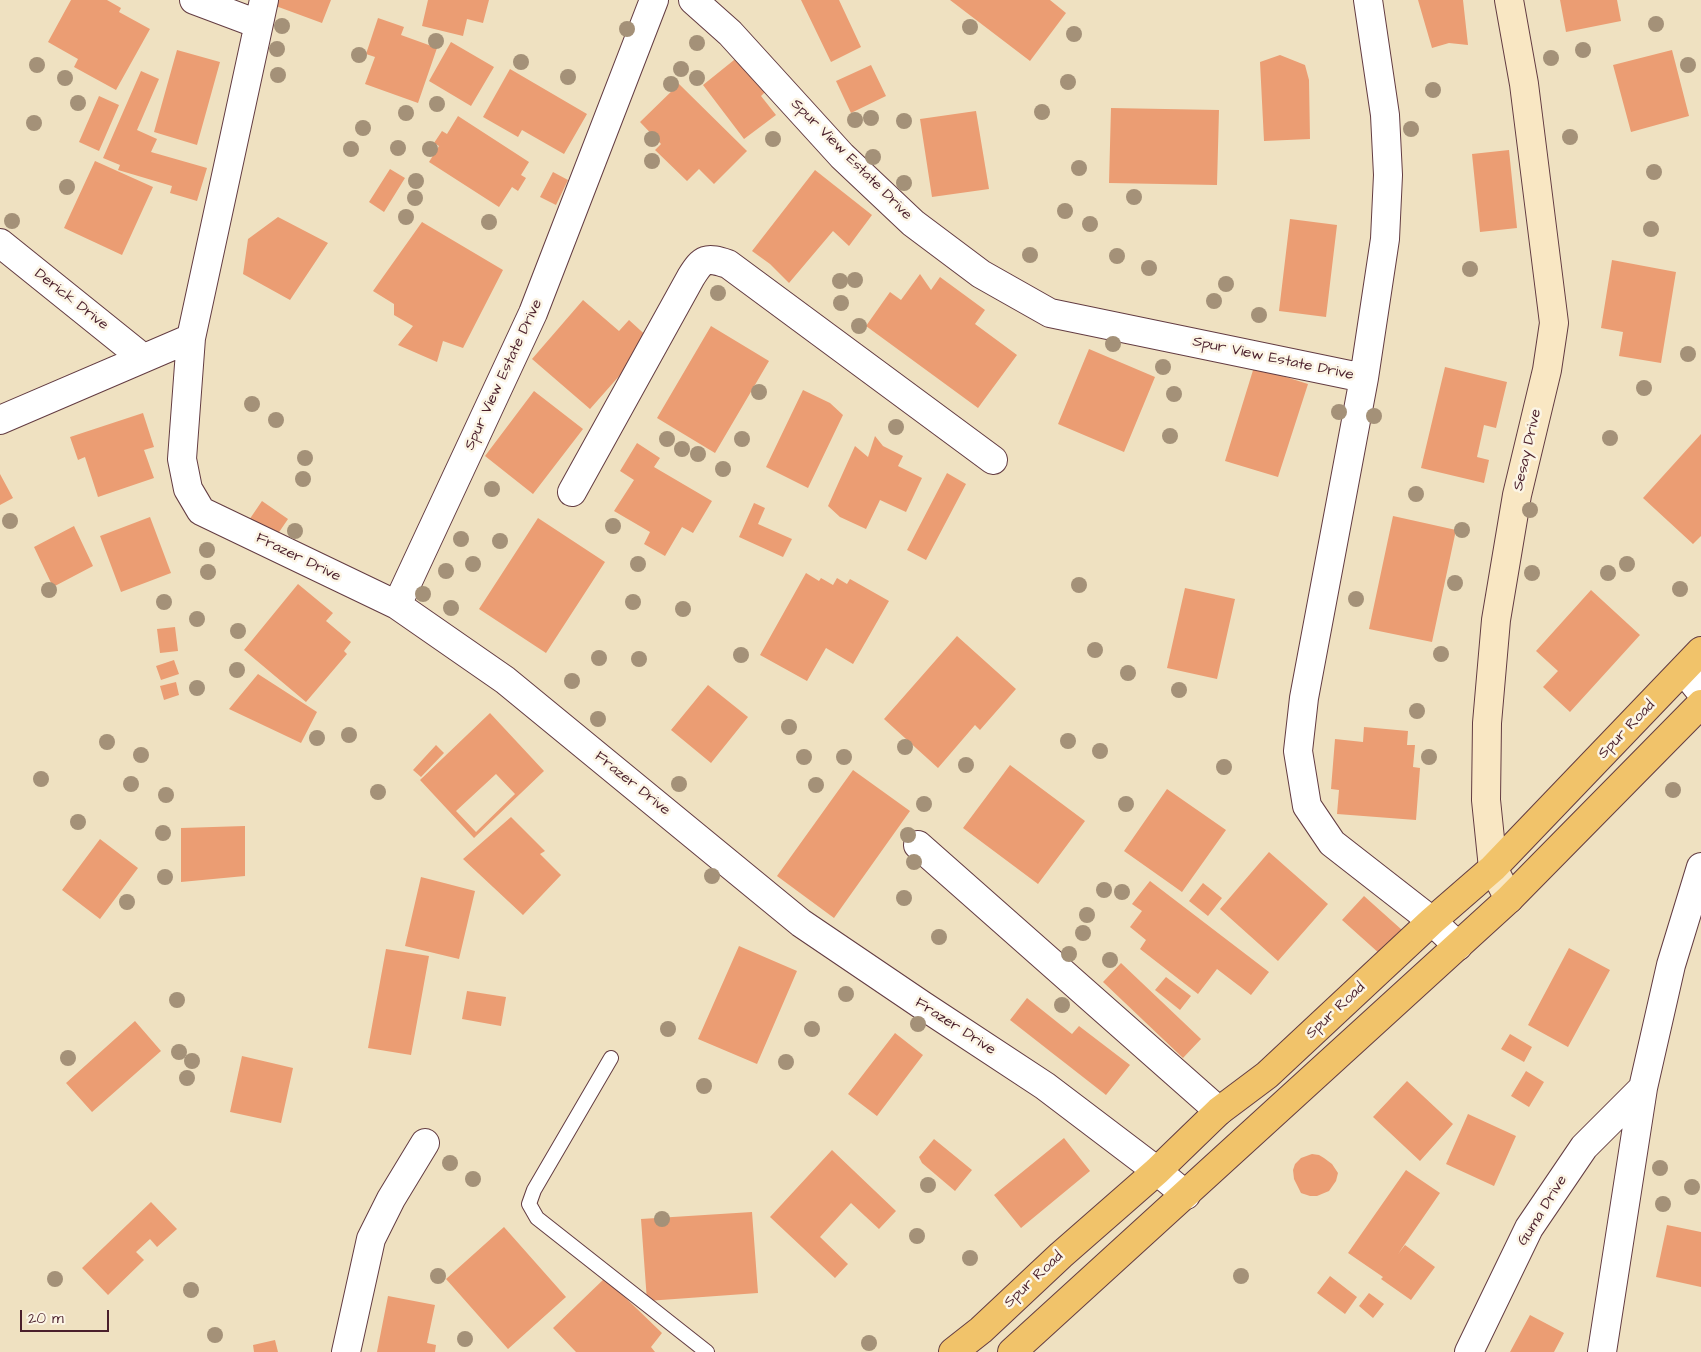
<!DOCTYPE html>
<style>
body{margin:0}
#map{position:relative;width:1701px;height:1352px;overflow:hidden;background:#efe1c1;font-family:"Architects Daughter",sans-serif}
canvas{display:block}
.scale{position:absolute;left:20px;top:1310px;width:89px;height:22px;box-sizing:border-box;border:2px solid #4a1f2b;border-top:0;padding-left:6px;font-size:15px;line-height:18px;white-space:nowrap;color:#4a1f2b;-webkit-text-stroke:4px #fcf5e5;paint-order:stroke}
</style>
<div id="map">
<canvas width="1701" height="1352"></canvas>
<div class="scale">20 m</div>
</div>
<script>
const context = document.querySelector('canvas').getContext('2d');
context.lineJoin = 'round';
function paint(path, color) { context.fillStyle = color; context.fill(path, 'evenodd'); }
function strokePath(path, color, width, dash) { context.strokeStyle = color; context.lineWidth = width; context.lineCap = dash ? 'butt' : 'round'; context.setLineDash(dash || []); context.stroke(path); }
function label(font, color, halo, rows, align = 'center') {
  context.font = font + ' "Architects Daughter",sans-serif'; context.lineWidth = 5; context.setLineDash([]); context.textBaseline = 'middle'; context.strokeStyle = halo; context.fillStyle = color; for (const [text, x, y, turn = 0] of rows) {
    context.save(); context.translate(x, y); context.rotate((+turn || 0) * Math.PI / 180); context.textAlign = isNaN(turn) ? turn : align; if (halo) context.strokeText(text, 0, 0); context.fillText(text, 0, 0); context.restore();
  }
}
paint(new Path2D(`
 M71 0H107L121 8 119 12 150 29 116 90 74 67 78 59 48 42Z
 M274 0H331L322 23 273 5Z
 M428 0H489L483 23 467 19 463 36 422 26Z
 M801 0H839L861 47 831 62Z
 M950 0H1050L1066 13 1030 61Z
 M1418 0H1463L1468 45 1449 43 1432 48Z
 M1560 0H1617L1621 21 1566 32Z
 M378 18 404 27 401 35 437 48 418 103 365 84 375 57 366 54Z
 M451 42 494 67 471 106 429 81Z
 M177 50 220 62 197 145 154 132Z
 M1672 50 1689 116 1631 132 1613 65Z
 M1280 55 1305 65 1309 80 1310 139 1264 141 1260 62Z
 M739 56 766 91 761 96 776 115 744 139 703 85Z
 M871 65 886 96 851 113 836 81Z
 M510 69 587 114 564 154 522 130 518 137 483 117Z
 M141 71 159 79 137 130 157 139 151 152 207 168 197 201 170 193 172 186 118 170 120 165 103 158Z
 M679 84 747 151 714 184 699 169 687 181 655 150 661 144 640 122Z
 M99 96 119 105 99 151 79 142Z
 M1111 108 1219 110 1217 185 1109 183Z
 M976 111 989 189 932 197 920 119Z
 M458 116 529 162 521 175 526 178 518 191 512 187 499 207 429 162 439 146 434 143 442 131 447 134Z
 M1509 150 1517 228 1480 232 1472 154Z
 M95 161 153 187 122 255 64 228Z
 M390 169 405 178 384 212 369 202Z
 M815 170 872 215 849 246 833 231 789 283 770 264 752 251Z
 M553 172 568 180 556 205 540 197Z
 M278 217 328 243 290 300 243 274 248 239Z
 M1290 219 1337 225 1326 317 1279 311Z
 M422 222 503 270 463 348 443 341 437 362 398 345 413 326 394 315V304L373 291Z
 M1612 260 1676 272 1661 363 1619 356 1623 332 1601 328Z
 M920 274 931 290 940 277 985 310 975 324 1017 355 978 408 866 326 890 292 901 300Z
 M583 300 619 331 629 320 651 340 590 409 532 359Z
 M711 326 769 361 715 453 657 418Z
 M1089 349 1155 377 1124 452 1058 424Z
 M1254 367 1308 384 1278 477 1225 461Z
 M1445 367 1507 382 1496 428 1484 425 1477 457 1489 460 1484 483 1421 468Z
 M803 390 830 403 843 415 808 488 766 467Z
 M534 391 583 429 533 494 485 456Z
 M143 413 154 447 144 450 154 478 98 497 85 457 78 460 70 437Z
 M1701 434V536L1693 544 1643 498Z
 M875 436 883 446 903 456 898 466 922 478 906 512 880 500 866 529 840 517 828 506 855 446 868 457Z
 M637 443 660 458 654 467 712 501 693 533 682 527 665 556 644 544 650 532 614 511 634 480 620 471Z
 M947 473 966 484 926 560 907 550Z
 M0 474 13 498 0 505Z
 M262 501 288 519 273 541 247 523Z
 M754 503 765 508 758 524 792 539 783 557 739 537Z
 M1393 516 1456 530 1432 642 1369 629Z
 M150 517 171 573 121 592 100 536Z
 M538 518 605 562 546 653 479 609Z
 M74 526 93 566 53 587 34 547Z
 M806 573 819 581 821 578 833 585 837 578 847 584 850 579 889 601 853 664 826 648 807 681 760 655Z
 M298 584 333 613 326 621 351 642 344 651 347 654 306 702 244 650Z
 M1185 588 1235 599 1217 679 1167 668Z
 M1591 590 1640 635 1570 712 1543 687 1558 671 1536 651Z
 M175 627 178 651 160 653 157 629Z
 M957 636 1016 689 980 730 975 725 938 768 884 719Z
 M174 660 179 674 161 680 156 666Z
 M258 674 317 712 301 743 229 709Z
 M176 682 179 695 164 700 160 686Z
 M708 685 748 717 711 763 671 730Z
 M490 713 544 771 474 838 420 780ZM496 774 515 794 476 832 456 811Z
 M1364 727 1408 731 1407 745H1415L1413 767 1420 768 1416 820 1337 814 1339 790 1331 789 1335 739 1363 742Z
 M436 745 444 753 421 777 413 770Z
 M1010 765 1085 821 1038 884 963 828Z
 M853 770 910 811 834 918 777 876Z
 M1167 789 1226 830 1182 892 1124 851Z
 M511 817 545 851 540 854 561 875 523 915 463 859Z
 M245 826V876L181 882V828Z
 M100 839 138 868 100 919 62 890Z
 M1269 852 1328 904 1278 961 1220 909Z
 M421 877 475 891 459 959 405 946Z
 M1150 881 1269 972 1251 995 1217 969 1198 994 1140 949 1146 940 1130 927 1142 911 1132 904Z
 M1203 883 1222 898 1208 916 1189 901Z
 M1364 896 1402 930 1380 954 1342 920Z
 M739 946 797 971 757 1064 698 1039Z
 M1569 948 1610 970 1568 1047 1528 1025Z
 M386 949 429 956 411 1055 368 1048Z
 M1121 963 1201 1039 1183 1058 1103 982Z
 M1166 977 1191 996 1180 1010 1155 990Z
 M467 991 506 997 501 1026 462 1019Z
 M1027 998 1072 1034 1079 1026 1130 1065 1106 1095 1010 1020Z
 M135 1021 161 1051 92 1112 66 1083Z
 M895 1033 923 1055 877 1116 848 1094Z
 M1510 1034 1532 1047 1524 1062 1501 1049Z
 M242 1056 293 1068 281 1123 230 1112Z
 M1526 1071 1544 1082 1529 1107 1511 1096Z
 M1407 1081 1453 1124 1420 1161 1373 1117Z
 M1468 1114 1516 1136 1494 1186 1446 1164Z
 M1064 1138 1090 1171 1021 1228 994 1195Z
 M934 1139 972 1170 955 1191 922 1163 919 1157Z
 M832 1150 896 1211 879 1229 851 1203 820 1237 848 1264 835 1278 770 1217Z
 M1312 1154 1319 1155 1324 1158 1332 1164 1338 1173 1336 1181 1329 1191 1317 1196H1310L1301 1193 1294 1179 1293 1170 1295 1164 1301 1158Z
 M1406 1170 1440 1193 1398 1254 1405 1245 1435 1267 1411 1300 1381 1279 1383 1277 1348 1253Z
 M151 1202 177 1229 157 1247 150 1239 136 1252 144 1260 108 1295 82 1268Z
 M752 1212 758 1293 647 1301 641 1219Z
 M1667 1225 1701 1232V1287L1656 1277Z
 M504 1227 566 1297 508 1349 446 1279Z
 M1330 1276 1357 1297 1345 1314 1317 1293Z
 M605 1278 662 1333 651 1347 655 1352H576L553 1328Z
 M1369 1293 1384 1304 1373 1318 1359 1306Z
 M388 1296 435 1305 427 1343 436 1345 435 1352H377Z
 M1530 1315 1564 1333 1554 1352H1510Z
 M275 1340 278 1352H254L253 1345Z`), '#eb9d73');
const lane = new Path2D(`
 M611 1058 534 1190 529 1204 537 1218 707 1352`);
const street = new Path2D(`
 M194 0 258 24
 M264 0 191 338 182 459 188 489 201 511 397 605 505 680 801 923 922 1005 1045 1086 1157 1171 1186 1195
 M693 0 730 33 842 156 913 223 981 274 1050 313 1364 378
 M1368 0 1385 115 1388 175 1385 239 1364 378 1304 698 1298 751 1307 806 1332 843 1432 921 1458 946
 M0 243 143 358
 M0 420 191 338
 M572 492 691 277C703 258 706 257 728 264L993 460
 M397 605 533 313 654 0
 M1684 671 1701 692
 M918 845 1219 1111
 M346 1352 371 1239 391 1199 425 1143
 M1469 1352 1529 1228 1584 1147 1643 1088
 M1602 1352 1643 1088 1671 965 1701 867`);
const secondary = new Path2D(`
 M1509 899 1493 868 1486 800 1487 723 1496 620 1517 495 1547 370 1554 323 1524 84 1509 0`);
const primary = new Path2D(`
 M953 1352 981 1330 1061 1255 1157 1171 1219 1111 1267 1075 1432 921 1493 868 1701 651
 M1012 1352 1509 899 1701 704`);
strokePath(lane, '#633c42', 16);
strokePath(street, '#633c42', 30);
strokePath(secondary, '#633c42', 30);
strokePath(primary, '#633c42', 30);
strokePath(lane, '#fff', 14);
strokePath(street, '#fff', 28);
strokePath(secondary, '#f9e7c3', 28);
strokePath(primary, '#f1c36a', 28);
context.fillStyle = '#a49178';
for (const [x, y] of [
 [1656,24],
 [282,26],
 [970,27],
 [627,29],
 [1074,34],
 [436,41],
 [697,43],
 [277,49],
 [1583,50],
 [359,55],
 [1551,58],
 [521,62],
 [37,65],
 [1688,65],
 [681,69],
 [278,75],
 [568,77],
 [65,78],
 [697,78],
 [1068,82],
 [671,84],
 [1433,90],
 [78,103],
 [437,104],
 [1042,112],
 [406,113],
 [871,118],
 [855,120],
 [904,121],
 [34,123],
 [363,128],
 [1411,129],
 [1570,137],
 [652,139],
 [773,139],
 [398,148],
 [351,149],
 [430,149],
 [873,157],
 [652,161],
 [1079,168],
 [1654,172],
 [416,181],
 [904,183],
 [67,187],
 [1134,197],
 [415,198],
 [1065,211],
 [406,217],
 [12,221],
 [489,222],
 [1090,224],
 [1651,229],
 [1030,255],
 [1117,256],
 [1149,268],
 [1470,269],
 [855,280],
 [840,281],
 [1226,284],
 [718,293],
 [1214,301],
 [841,303],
 [1259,315],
 [859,326],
 [1113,344],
 [1688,354],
 [1163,367],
 [1644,388],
 [759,392],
 [1174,394],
 [252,404],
 [1339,412],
 [1374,416],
 [276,420],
 [896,427],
 [1170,436],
 [1610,438],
 [667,439],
 [742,439],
 [682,449],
 [698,454],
 [305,458],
 [723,469],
 [303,479],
 [492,489],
 [1416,494],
 [1530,510],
 [10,521],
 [613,526],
 [1462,530],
 [295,531],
 [461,539],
 [500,541],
 [207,550],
 [473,564],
 [638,564],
 [1627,564],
 [446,571],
 [208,572],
 [1532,573],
 [1608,573],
 [1455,583],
 [1079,585],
 [1680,589],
 [49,590],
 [423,594],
 [1356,599],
 [164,602],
 [633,602],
 [451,608],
 [683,609],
 [197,619],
 [238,631],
 [1095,650],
 [1441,654],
 [741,655],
 [599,658],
 [639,659],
 [237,670],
 [1128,673],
 [572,681],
 [197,688],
 [1179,690],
 [1417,711],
 [598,719],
 [789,727],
 [349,735],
 [317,738],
 [1068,741],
 [107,742],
 [905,747],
 [1100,751],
 [141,755],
 [804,757],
 [844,757],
 [1429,757],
 [966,765],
 [1224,767],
 [41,779],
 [131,784],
 [679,784],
 [816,785],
 [1673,790],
 [378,792],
 [166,795],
 [924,804],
 [1126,804],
 [78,822],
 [163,833],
 [908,835],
 [914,862],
 [712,876],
 [165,877],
 [1104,890],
 [1122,892],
 [904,898],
 [127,902],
 [1087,915],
 [1083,933],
 [939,937],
 [1069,954],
 [1110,960],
 [846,994],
 [177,1000],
 [1062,1005],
 [918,1024],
 [668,1029],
 [812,1029],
 [179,1052],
 [68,1058],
 [192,1061],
 [786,1062],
 [187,1078],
 [704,1086],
 [450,1163],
 [1660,1168],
 [473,1179],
 [928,1185],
 [1692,1187],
 [1663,1204],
 [662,1219],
 [917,1236],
 [970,1258],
 [438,1276],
 [1241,1276],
 [55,1279],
 [191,1290],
 [215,1335],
 [465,1339],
 [869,1343]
]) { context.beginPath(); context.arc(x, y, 8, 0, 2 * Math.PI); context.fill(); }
label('15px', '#4a1f2b', '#fcf5e5', [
 ["Spur View Estate Drive",851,160,45],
 ["Derick Drive",71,300,38],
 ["Spur View Estate Drive",1273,359,12],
 ["Spur View Estate Drive",504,375,-65],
 ["Sesay Drive",1528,450,-77],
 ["Frazer Drive",298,558,26],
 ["Spur Road",1627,730,-46],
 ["Frazer Drive",632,784,39],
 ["Spur Road",1336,1011,-43],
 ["Frazer Drive",955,1027,33],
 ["Guma Drive",1543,1211,-58],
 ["Spur Road",1034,1280,-43]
]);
</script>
